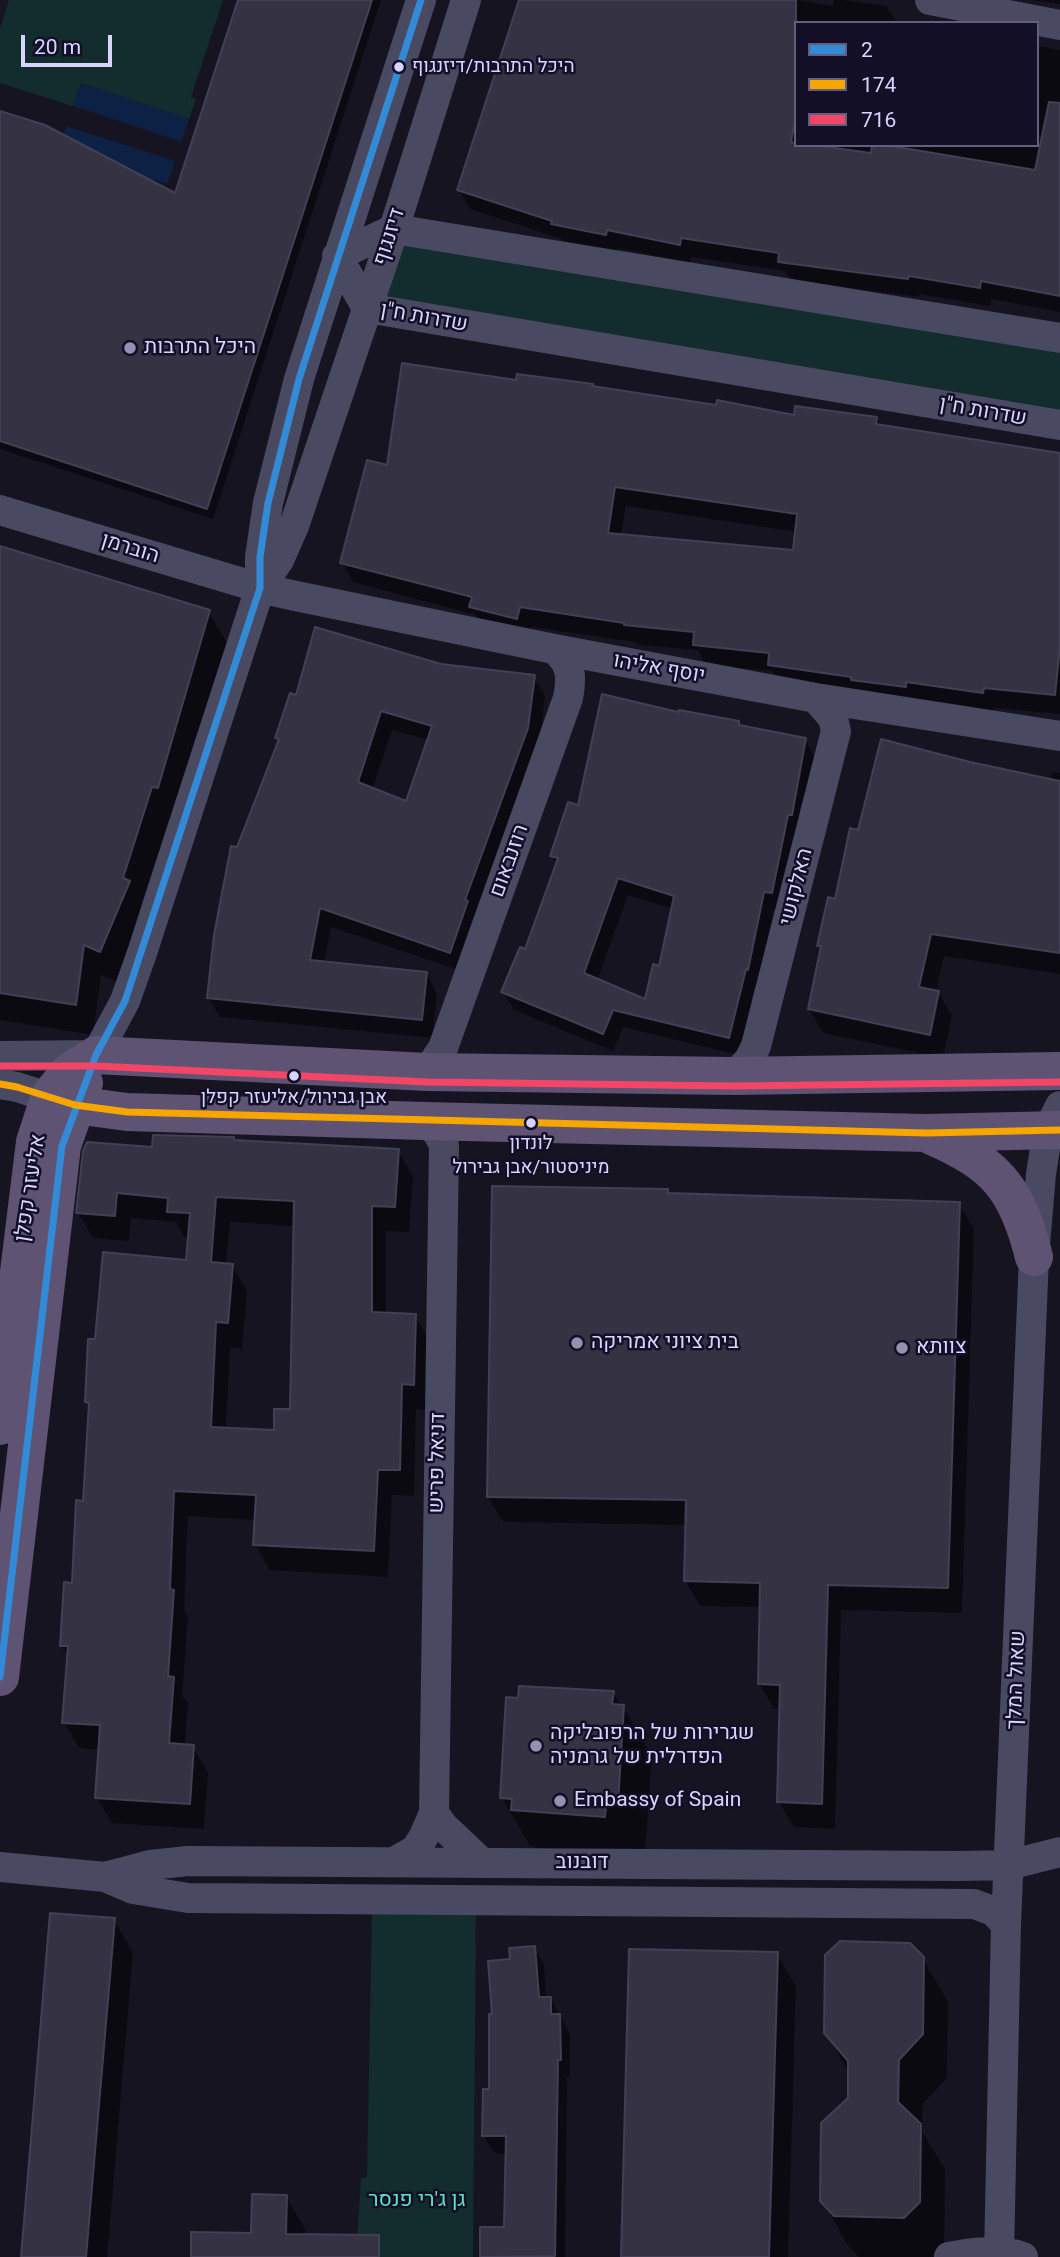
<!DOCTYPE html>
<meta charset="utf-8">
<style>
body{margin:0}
#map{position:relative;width:1060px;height:2257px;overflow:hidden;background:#161421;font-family:Roboto,sans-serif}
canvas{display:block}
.legend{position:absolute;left:794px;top:21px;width:245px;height:126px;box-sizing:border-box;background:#130f26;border:2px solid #625e7d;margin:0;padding:9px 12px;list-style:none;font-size:21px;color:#d9d4ff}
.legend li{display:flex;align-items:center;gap:14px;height:35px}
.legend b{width:35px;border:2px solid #625e7d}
.scale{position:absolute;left:21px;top:35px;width:91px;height:32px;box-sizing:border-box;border:4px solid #d9d4ff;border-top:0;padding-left:9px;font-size:21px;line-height:24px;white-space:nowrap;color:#d9d4ff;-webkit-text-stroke:5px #130f26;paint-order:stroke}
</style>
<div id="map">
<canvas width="1060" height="2257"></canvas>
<ul class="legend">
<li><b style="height:9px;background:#338bd7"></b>2</li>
<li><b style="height:9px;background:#f7a600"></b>174</li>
<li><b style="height:9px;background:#f34667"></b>716</li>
</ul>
<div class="scale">20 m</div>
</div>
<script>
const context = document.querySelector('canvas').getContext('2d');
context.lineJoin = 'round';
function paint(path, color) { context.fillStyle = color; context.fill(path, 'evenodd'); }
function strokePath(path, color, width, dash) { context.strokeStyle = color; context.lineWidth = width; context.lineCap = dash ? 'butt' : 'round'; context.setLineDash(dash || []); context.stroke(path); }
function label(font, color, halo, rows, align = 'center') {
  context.font = font + ' Roboto,Heebo,sans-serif'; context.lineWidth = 5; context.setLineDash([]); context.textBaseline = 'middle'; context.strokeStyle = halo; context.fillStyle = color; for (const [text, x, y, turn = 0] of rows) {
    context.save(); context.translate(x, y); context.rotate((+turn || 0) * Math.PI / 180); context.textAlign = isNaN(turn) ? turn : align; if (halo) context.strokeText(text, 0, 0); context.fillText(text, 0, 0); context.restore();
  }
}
paint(new Path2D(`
 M9 0H223L191 97 196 99 189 119 81 83 73 106 0 83V28Z
 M401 237 1060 347V416L378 302Z
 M476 1907 473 2257H356L361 2179 367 2177 372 1909Z`), '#132c2d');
paint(new Path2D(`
 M81 83 189 119 167 184 59 148Z`), '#0d2144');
paint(new Path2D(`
 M73 106 182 142 175 161 66 126Z`), '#161421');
paint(new Path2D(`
 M240 0H381L213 519 0 449V113L176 195Z
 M520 0H799L833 6 834 0H843L887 6 897 23H796V145H1037V46L1060 50V312L992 299 990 306 919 294V297L791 280 785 271 691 257 690 263 618 248 616 254 564 243 562 239 470 209 459 190Z
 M1031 0H1060V4Z
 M518 382 592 385 593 388 795 417 876 418 881 426 1060 455V714L995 708 994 712 781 685 773 671 706 665 698 650 638 645 636 642 531 627 528 638 483 627 476 615 353 582 342 562 388 467ZM626 506 797 532 794 551 621 536Z
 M0 555 209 612 227 643 176 818 170 817 141 905 146 913 118 982 101 975 93 1035 0 1020Z
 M441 666 534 677 545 696 539 748 461 971 331 927 324 963 426 973 437 993 432 1038 220 1017 209 998 238 849 280 742 277 738 297 697ZM392 730 429 740 407 803 372 790Z
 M680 714 738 723 741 728 805 740 815 758 782 910 774 909 757 987 755 986 739 1055 623 1027 613 1051 514 1010 503 992 526 951 557 864 552 856 579 807ZM628 895 673 909 660 968 647 1001 597 981Z
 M970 764 1050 780 1052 772 1060 773V974L944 956 936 992H938L952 1016 943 1058 823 1033 809 1009 822 950 819 945 859 832Z
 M234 1142 398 1151 413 1177 409 1232 386 1231V1315L415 1316 430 1341 428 1410 416 1409 414 1496 392 1495 388 1577 270 1570 255 1544 256 1520 188 1516 184 1610 188 1617 182 1695 188 1704 185 1746 193 1747 208 1773 204 1829 112 1823 97 1798 100 1750 79 1748 64 1722 69 1658 61 1645 74 1585 85 1502 90 1408 87 1402 97 1341 188 1262 190 1238 184 1237 176 1222 131 1218 129 1241 93 1238 78 1213 153 1149ZM230 1222 296 1226 292 1411 275 1432 226 1429 230 1347 242 1349 247 1291 232 1266 226 1265Z
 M667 1191 669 1195 959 1204 974 1229 962 1613 841 1610 835 1829 794 1827 779 1802 781 1709H774L759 1683 761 1607 700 1606 685 1580 687 1525 503 1522 488 1497Z
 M613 1692 621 1706 623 1707 652 1756 645 1853 542 1859 534 1847 530 1846 502 1797 519 1700Z
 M114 1920 133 1953 107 2257H23Z
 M534 1947 544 1965 546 1998H550L570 2034V2077H567L565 2257H481L482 2229H506L507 2154 494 2153 484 2136 490 2091 494 2016 512 1961Z
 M777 1954 796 1987 788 2257H623Z
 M922 1958 948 2002 947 2078 923 2104 922 2131 945 2170 944 2246 933 2257H859L847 2244 822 2200 850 2099V2075L826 2033Z
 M286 2196 305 2229V2236L356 2257H193L253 2235Z`), '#0007');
const building = new Path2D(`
 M238 0H372L207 509 0 441V111L45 125 175 193Z
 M519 0H796V115L791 142 796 143V145H813L871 153 872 145H885L1035 170 1049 102 1060 103V296L981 281 980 288 909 276 908 279 778 262 779 253 681 238 680 245 607 230 606 235 551 224 552 221 457 190Z
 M402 363 516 380 517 374 593 384 592 386 716 405 717 400 794 415 795 406 877 417 876 424 1060 453V646L1055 695 984 688 983 693 906 682V687L851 680V677L768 665 769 653 693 645 694 632 624 625V623L520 607 517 619 469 607 472 597 340 563 367 460 387 465ZM615 487 797 514 793 550 608 533Z
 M0 546 210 610 158 788 152 787 123 878 130 881 100 952 84 945 76 1005 0 993Z
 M315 627 441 664 535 675 528 728 465 900 468 901 450 953 320 908 310 960 427 972 422 1020 207 998 214 935 231 846 237 847 279 739 275 738 290 693 296 695ZM381 711 432 726 406 801 358 782Z
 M602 694 678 712 679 710 739 721V725L806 738 792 815H788L772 893 764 892 748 970 746 969 729 1038 613 1010 603 1034 501 992 520 947 525 949 558 858 550 856 568 802 578 805ZM618 878 674 896 659 966 653 964 645 999 584 973Z
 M881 739 970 762 1060 781V953L931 934 919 987 939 991 930 1035 808 1009 821 946H817L828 897 835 899 850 828 858 830Z
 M153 1135 234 1137V1140L399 1149 395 1207 372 1206V1312L416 1314 414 1385 402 1384 400 1470H378L374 1551 253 1545 256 1495 174 1491 170 1589 174 1590 168 1676 174 1677 169 1743 194 1745 190 1804 95 1798 100 1725 62 1723 68 1646H60L64 1582 72 1583 76 1500 83 1501 89 1403 85 1402 88 1339H95L103 1252 186 1260 190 1213 167 1212 168 1198 117 1193 115 1216 76 1213 83 1151 87 1142 152 1147ZM216 1197 294 1201 290 1409H274V1430L211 1427 216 1322 228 1323 233 1264 211 1262Z
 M492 1186 668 1189V1193L960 1202 948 1588 828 1585 822 1804 777 1802 780 1685 758 1684 760 1583 684 1581 686 1500 487 1497Z
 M519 1686 614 1691 612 1704 624 1705 618 1804 606 1805 605 1817 511 1810 512 1799 500 1798 506 1697 518 1698Z
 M50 1913 115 1918 86 2257H21Z
 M840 1941 910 1943 924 1957 923 2034 899 2060 898 2102 921 2124 920 2202 904 2218 834 2216 820 2201 821 2123 848 2098V2061L824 2033 825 1955Z
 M535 1946 539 1997H551V2014H560L561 2060H558L555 2256 480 2257V2227H504L506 2136H482L483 2089H489V2014H492L488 1961 510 1959 509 1948Z
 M629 1949 778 1952 769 2257H621Z
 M252 2194 287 2195 286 2234 379 2235V2257H191V2232L251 2233Z`);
paint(building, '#343243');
strokePath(building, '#433f54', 2);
strokePath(new Path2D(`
 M930 0 1060 25
 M337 256 367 308 1060 425
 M337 256 394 229 1060 338
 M0 510 260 588 291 595 554 649 816 698 1060 736
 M260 588 279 560 294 526 394 229 466 0
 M0 1056 96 1055 125 1001 142 953 260 588V557L268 503 299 379 421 0
 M427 1072 443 1048 568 698C572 676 572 664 554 649
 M734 1076 749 1060 756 1046 836 731 833 718 816 698
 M0 1084 17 1087 70 1104
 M434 1813 443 1826 482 1863
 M394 1862 415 1850 423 1838 434 1813 444 1145 437 1132 424 1121
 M0 1867 105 1877 133 1889 188 1898 974 1904 993 1911 1006 1924
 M105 1877 150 1865 188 1861 959 1866 1009 1865 1060 1852
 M949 2257C971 2252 1002 2249 1023 2257
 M999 2257 1006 1924 1034 1257 1041 1174 1048 1130 1060 1106`), '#4a4962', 30);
strokePath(new Path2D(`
 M96 1055 427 1072 734 1076 1060 1071
 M75 1105 127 1112 424 1121 926 1133 1060 1130
 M932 1136C996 1164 1017 1188 1034 1257
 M0 1426 35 1142 50 1096 68 1073 88 1060
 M0 1677 62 1146 84 1083`), '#5e5373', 38);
strokePath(new Path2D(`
 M0 1677 62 1146 96 1055 125 1001 260 588V557L268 503 299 379 421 0`), '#338bd7', 7);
strokePath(new Path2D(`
 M0 1084 17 1087 75 1105 127 1112 926 1133 1060 1130`), '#f7a600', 7);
strokePath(new Path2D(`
 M0 1066H96L427 1082 734 1086 1060 1082`), '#f34667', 7);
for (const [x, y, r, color] of [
 [399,67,6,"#d9d4ff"],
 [130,348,7,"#9591b1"],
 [294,1076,6,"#d9d4ff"],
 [531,1123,6,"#d9d4ff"],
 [577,1343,7,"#9591b1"],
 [902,1348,7,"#9591b1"],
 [536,1746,7,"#9591b1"],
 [560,1801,7,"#9591b1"]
]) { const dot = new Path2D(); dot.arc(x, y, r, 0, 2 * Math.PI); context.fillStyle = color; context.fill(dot); strokePath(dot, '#130f26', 2.5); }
label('19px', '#d9d4ff', '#130f26', [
 ["היכל התרבות/דיזנגוף",412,67,"left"],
 ["אבן גבירול/אליעזר קפלן",294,1098],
 ["לונדון",531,1144],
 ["מיניסטור/אבן גבירול",531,1168]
]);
label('21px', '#d9d4ff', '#130f26', [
 ["דיזנגוף",390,237,-72],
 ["שדרות ח\"ן",424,318,10],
 ["שדרות ח\"ן",983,412,10],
 ["הוברמן",130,549,17],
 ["יוסף אליהו",659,669,10],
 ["רוזנבאום",510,861,-70],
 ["האלקושי",797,887,-76],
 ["אליעזר קפלן",31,1188,-81],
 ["דניאל פריש",438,1463,-89],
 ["שאול המלך",1017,1680,-88],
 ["דובנוב",582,1863]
]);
label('21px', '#d9d4ff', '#130f26', [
 ["היכל התרבות",144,348],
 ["בית ציוני אמריקה",591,1343],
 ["צוותא",916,1348],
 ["שגרירות של הרפובליקה",550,1734],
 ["הפדרלית של גרמניה",550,1758],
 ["Embassy of Spain",574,1801]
], 'left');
label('21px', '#5fe0c0', '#130f26', [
 ["גן ג'רי פנסר",417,2201]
]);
</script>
